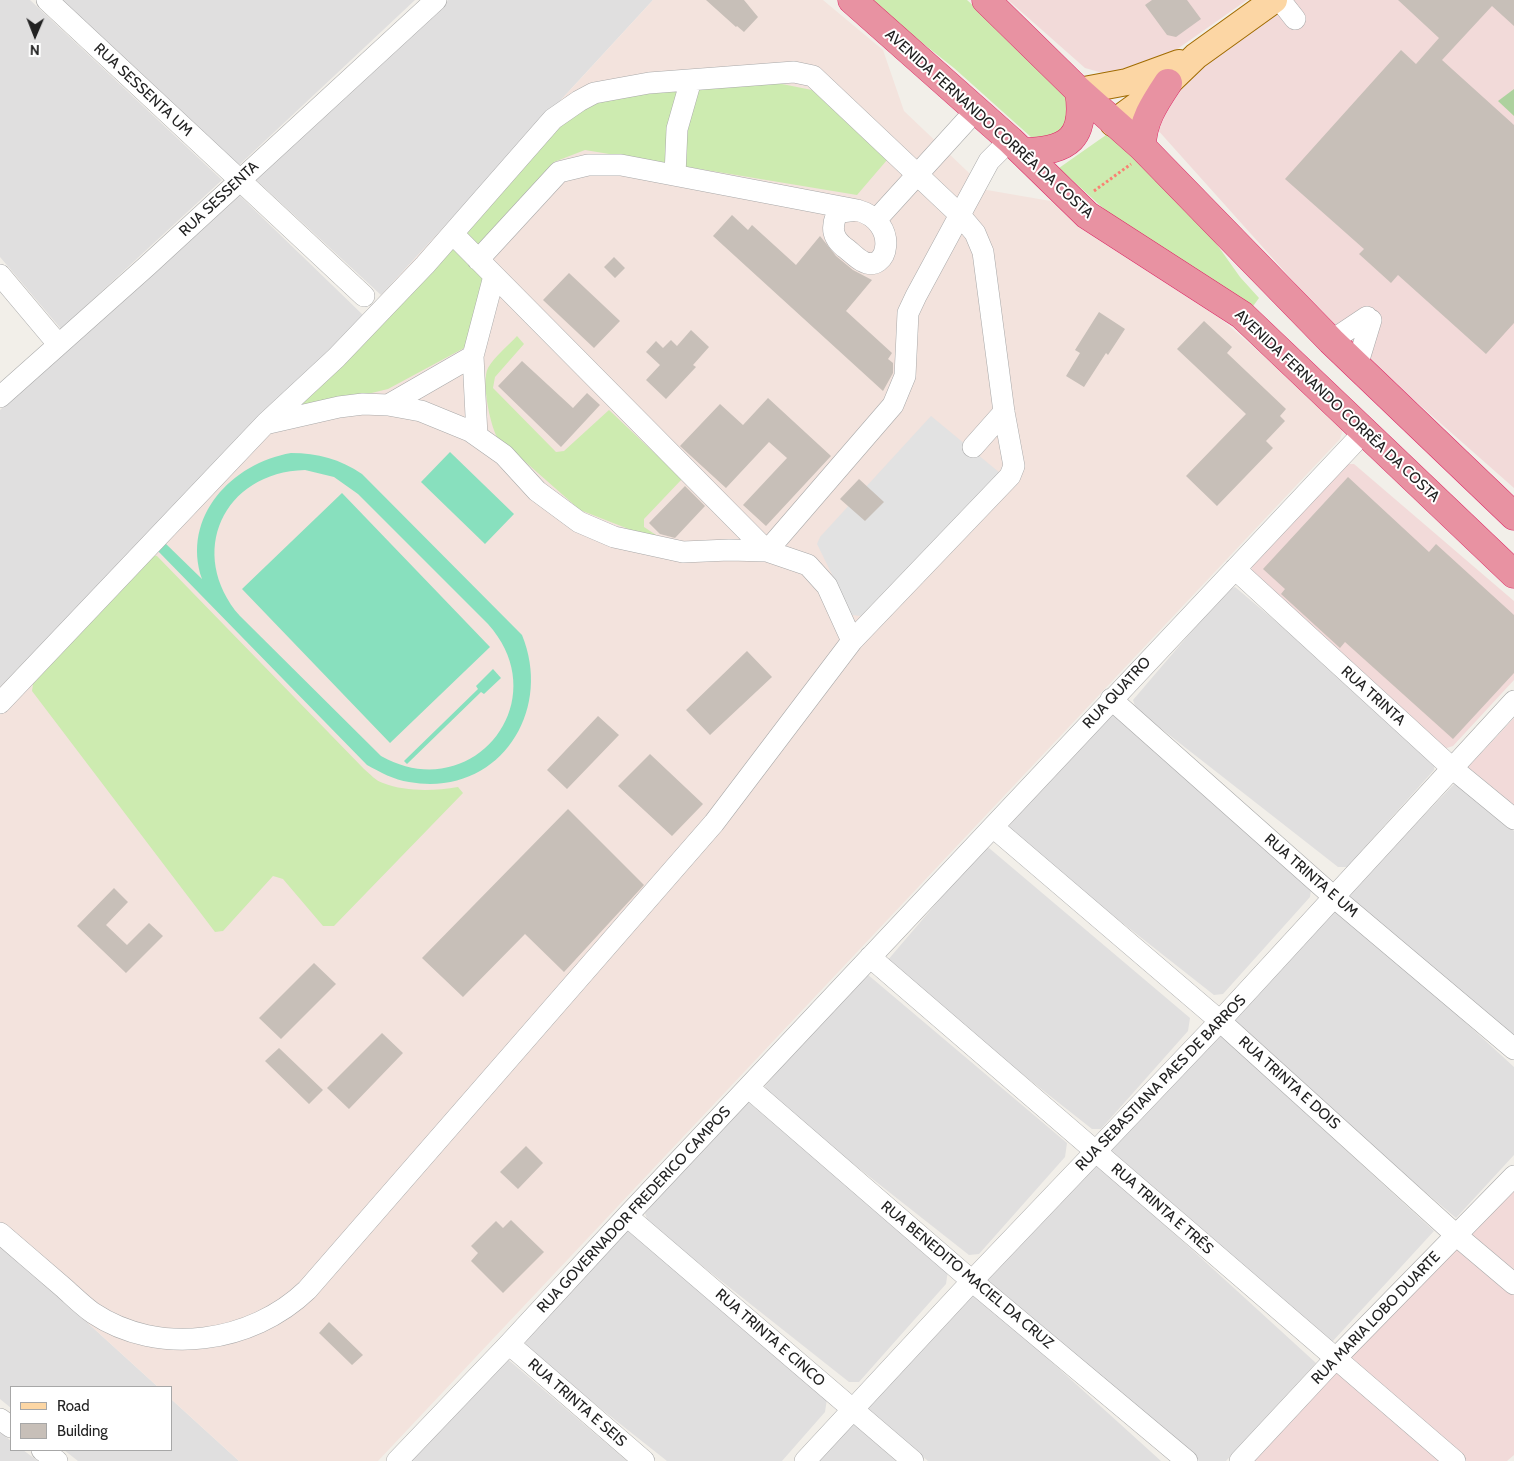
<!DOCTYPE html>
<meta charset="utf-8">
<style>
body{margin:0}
#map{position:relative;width:1514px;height:1461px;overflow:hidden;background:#f2efe9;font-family:Cabin,sans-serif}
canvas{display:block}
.legend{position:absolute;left:10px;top:1386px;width:162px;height:65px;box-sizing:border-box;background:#fff;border:1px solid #a7a7a7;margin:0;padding:6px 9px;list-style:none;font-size:15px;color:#222}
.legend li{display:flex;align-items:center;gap:10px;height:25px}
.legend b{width:25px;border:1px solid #a7a7a7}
.north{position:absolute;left:10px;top:10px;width:50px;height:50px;-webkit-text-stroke:4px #fff;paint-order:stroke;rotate:181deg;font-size:14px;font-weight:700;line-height:20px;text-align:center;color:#222}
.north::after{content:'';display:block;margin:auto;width:18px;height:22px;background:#222;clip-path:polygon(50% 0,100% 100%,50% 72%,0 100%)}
</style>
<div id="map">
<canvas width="1514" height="1461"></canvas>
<ul class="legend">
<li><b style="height:6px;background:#fcd6a4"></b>Road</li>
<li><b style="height:14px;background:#c7bfb8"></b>Building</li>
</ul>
<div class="north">N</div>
</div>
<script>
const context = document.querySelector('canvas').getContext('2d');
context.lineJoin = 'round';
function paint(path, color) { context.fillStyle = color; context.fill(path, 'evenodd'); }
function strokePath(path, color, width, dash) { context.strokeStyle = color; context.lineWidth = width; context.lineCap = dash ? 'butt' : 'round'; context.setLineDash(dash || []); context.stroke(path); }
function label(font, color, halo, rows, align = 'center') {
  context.font = font + ' Cabin,sans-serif'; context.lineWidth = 4; context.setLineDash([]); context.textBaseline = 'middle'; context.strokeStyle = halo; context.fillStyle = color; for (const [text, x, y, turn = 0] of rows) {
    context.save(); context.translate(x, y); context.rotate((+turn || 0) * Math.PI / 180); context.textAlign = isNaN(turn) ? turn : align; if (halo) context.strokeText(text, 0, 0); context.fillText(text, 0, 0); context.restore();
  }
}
paint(new Path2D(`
 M0 0H30L222 180 61 329 0 257Z
 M58 0H415L236 168Z
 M448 0H653L381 295 255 179Z
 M237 193 363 315 0 687V410Z
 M1235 587 1436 756 1434 770 1347 867H1338L1136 709 1133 700 1227 590Z
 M1112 714 1312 883 1310 897 1223 994 1214 995 1012 836 1009 826 1103 717Z
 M1458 780 1514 831V1040L1345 897Z
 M989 848 1190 1018 1188 1031 1101 1129H1092L890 970 887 961 981 851Z
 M1339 906 1514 1067V1155L1456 1218 1225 1023Z
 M867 974 1067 1143 1065 1157 979 1254 969 1255 767 1096 765 1086 858 977Z
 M1215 1030 1434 1231 1332 1342 1101 1147Z
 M747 1101 948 1270 946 1284 859 1382H849L648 1223 645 1213 738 1104Z
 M1096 1162 1316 1363 1226 1461H1199L983 1279Z
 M627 1229 827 1399 825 1412 782 1461H667L528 1351 525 1342Z
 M0 1243 158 1387H11V1408L0 1399Z
 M971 1289 1161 1461H928L864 1406Z
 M504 1356 627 1461H408Z
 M171 1399 239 1461H78L64 1450H171Z
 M850 1421 896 1461H814Z
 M0 1432 11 1441V1450H23L38 1461H0Z`), '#e0dfdf');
paint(new Path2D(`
 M1008 0H1247L1156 64 1113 76 1085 68Z
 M1290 0H1514V488L1346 340 1156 128V111L1192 71Z
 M1345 464H1354L1514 601V680L1453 746 1444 749 1251 571 1254 558Z
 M1514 718V805L1468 767Z
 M1514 1182V1270L1467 1231Z
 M1454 1240 1514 1295V1455L1507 1461H1463L1340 1357Z
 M1338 1366 1442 1461H1246Z`), '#f2dad9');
paint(new Path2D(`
 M653 0H823L883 50 904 111 987 190 1062 203 1133 259 1220 318 1344 426 1340 439 378 1461H239L171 1399V1387H158L0 1243V687L327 354Z`), '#f3e3dd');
paint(new Path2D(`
 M868 0H967L1071 93 1077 119 1043 141 1031 137 954 68Z
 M777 83 812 90 887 160 857 195 585 150 554 162 479 247 464 232 558 128 581 109 621 95Z
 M1116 128 1196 215 1240 277 1259 298 1251 309 1116 220 1059 168Z
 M453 245 486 277 466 347 388 389 298 411 292 407Z
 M517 336 524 344 495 377 493 388 556 452 564 451 609 410 682 479 644 519V527L656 535 654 539 580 510 497 437C490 424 481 381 488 368 495 356 508 346 517 336Z
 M152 555 157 556 364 769C370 774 376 781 383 783 406 792 434 791 458 787L463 793 334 926H323L283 879 273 876 223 931 215 932 32 691 33 684Z`), '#cdebb0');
paint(new Path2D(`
 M1514 89V116L1498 101Z`), '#add19e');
paint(new Path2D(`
 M450 452 514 514 485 544 421 482Z
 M291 453C318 453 340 459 362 474L522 635C554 713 497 798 409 782 394 780 380 772 367 765L157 550 164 542 202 579C181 517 232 463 291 453ZM305 470 334 477 358 494 488 624C558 702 471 807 381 756L240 616C186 554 223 472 305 470Z
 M342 493 490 647 390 743 242 589Z
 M493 669 501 678 484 694 481 692 407 764 404 761 478 689 476 686Z`), '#88e0be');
paint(new Path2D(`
 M931 416 1000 473 861 616 852 615 817 544 820 537Z`), '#e2e2e2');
paint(new Path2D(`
 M706 0H744L758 17 744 32 737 26 736 27Z
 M1152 0H1187L1201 19 1176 37 1167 35 1145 5Z
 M1398 0H1514V26L1492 6 1442 60 1514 125V323L1486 354 1398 275 1391 283 1359 254 1364 249 1285 179 1401 50 1416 64 1439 38Z
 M732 215 748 230 752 225 796 265 820 236 836 256 853 270 872 280 846 311 892 353 888 359 893 363V373L883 391 713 236Z
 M614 257 625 268 615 278 604 267Z
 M569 273 620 321 594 348 543 300Z
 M1099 312 1125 329 1108 355 1106 353 1084 387 1066 376 1080 353 1075 350Z
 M1204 321 1232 347 1227 353 1286 409 1280 416 1285 421 1266 441 1273 448 1217 506 1186 476 1246 414 1177 349Z
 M691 330 709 347 693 365 696 367 666 399 646 380 660 365 646 352 656 341 663 348 671 340 677 346Z
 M522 361 573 408 587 393 600 405 561 447 498 386Z
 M768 398 831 456 766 526 743 505 787 458 769 442 726 488 680 446 720 404 743 425Z
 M1348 477 1429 552 1436 544 1514 615V673L1453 739 1345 642 1340 648 1281 594 1285 589 1263 569Z
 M859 479 884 502 865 521 840 499Z
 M685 486 705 506 675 538 660 534 649 523Z
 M747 651 772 677 710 735 686 710Z
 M598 716 619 735 567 789 547 770Z
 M650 754 703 804 672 836 618 786Z
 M568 809 644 885 564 972 525 934 463 997 422 958Z
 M114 888 128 902 106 925 127 945 149 923 163 936 126 973 77 926Z
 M314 963 336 984 281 1039 259 1018Z
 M382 1033 403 1053 349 1109 327 1088Z
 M279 1048 323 1090 309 1104 265 1061Z
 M526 1146 543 1163 518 1189 500 1172Z
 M511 1220 544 1252 503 1293 471 1261 478 1253 471 1246 496 1221 503 1228Z
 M329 1322 363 1355 352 1365 319 1333Z`), '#c7bfb8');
const minor = new Path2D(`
 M47 0 364 296
 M1280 0 1295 19
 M675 175 677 129 691 80
 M857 210C901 222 888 276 862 261 856 258 850 251 844 247 833 238 831 229 836 216L841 212Z
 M876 220 976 110
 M453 234 767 551 893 405 905 376 908 313 916 296 989 161 1010 140
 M478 260 559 172 588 165H621L857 210
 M0 275 58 344
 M1331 341 1367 317
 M473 356 494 276
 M1357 366 1371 320
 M0 397 147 266 436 0
 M388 405 473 356 477 436
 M269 423 339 407 363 404 388 405 421 411 470 431 504 455 537 491 579 522 614 537 683 552 729 550 767 551 808 565 827 586 852 641
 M973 447 1004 412
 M1235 569 1452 768 1514 819
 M1111 699 1335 898 1514 1049
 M0 703 266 423 336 358 425 265 553 119 579 101 594 93 649 83 794 72 813 76 959 214 975 233 983 252 1004 412 1014 466 1010 476 852 641 714 823 307 1290C252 1343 159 1357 93 1313 83 1306 73 1296 64 1288 43 1270 21 1251 0 1233
 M993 827 1220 1021 1456 1235 1514 1284
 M870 957 1455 1461
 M749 1088 972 1281 1187 1461
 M627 1216 913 1461
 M509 1344 644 1461
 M0 1419 11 1427
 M42 1450 57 1461
 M397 1461 509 1344 627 1216 1365 431
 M805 1461 972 1281 1220 1021 1514 701
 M1240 1461 1335 1359 1514 1176`);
const major = new Path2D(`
 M1079 91 1127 82 1179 63
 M1113 123 1168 83 1196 56 1274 0`);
const highway = new Path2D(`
 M852 0 1010 140 1087 215 1242 315 1514 574
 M986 0 1079 91 1142 147 1331 341 1514 516
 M1142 147C1142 122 1154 104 1168 83
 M1023 152C1069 151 1086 138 1079 91`);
strokePath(minor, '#a9a9a9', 22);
strokePath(major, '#a06b00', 28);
strokePath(highway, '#dc2a67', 29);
strokePath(new Path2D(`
 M1094 191 1131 164`), '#fa8072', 3, [2.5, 2.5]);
strokePath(minor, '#fff', 21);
strokePath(major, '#fcd6a4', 26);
strokePath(highway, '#e892a2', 28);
label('15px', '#222', '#fff', [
 ["RUA SESSENTA UM",143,90,43],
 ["AVENIDA FERNANDO CORRÊA DA COSTA",989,124,42],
 ["RUA SESSENTA",219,199,-43],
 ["AVENIDA FERNANDO CORRÊA DA COSTA",1337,406,43],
 ["RUA QUATRO",1117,693,-47],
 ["RUA TRINTA",1373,696,42],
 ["RUA TRINTA E UM",1311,876,41],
 ["RUA SEBASTIANA PAES DE BARROS",1161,1083,-46],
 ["RUA TRINTA E DOIS",1289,1083,42],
 ["RUA TRINTA E TRÊS",1162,1209,41],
 ["RUA GOVERNADOR FREDERICO CAMPOS",634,1210,-47],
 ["RUA BENEDITO MACIEL DA CRUZ",967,1275,40],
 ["RUA MARIA LOBO DUARTE",1376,1318,-46],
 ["RUA TRINTA E CINCO",770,1338,41],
 ["RUA TRINTA E SEIS",577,1403,41]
]);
</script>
